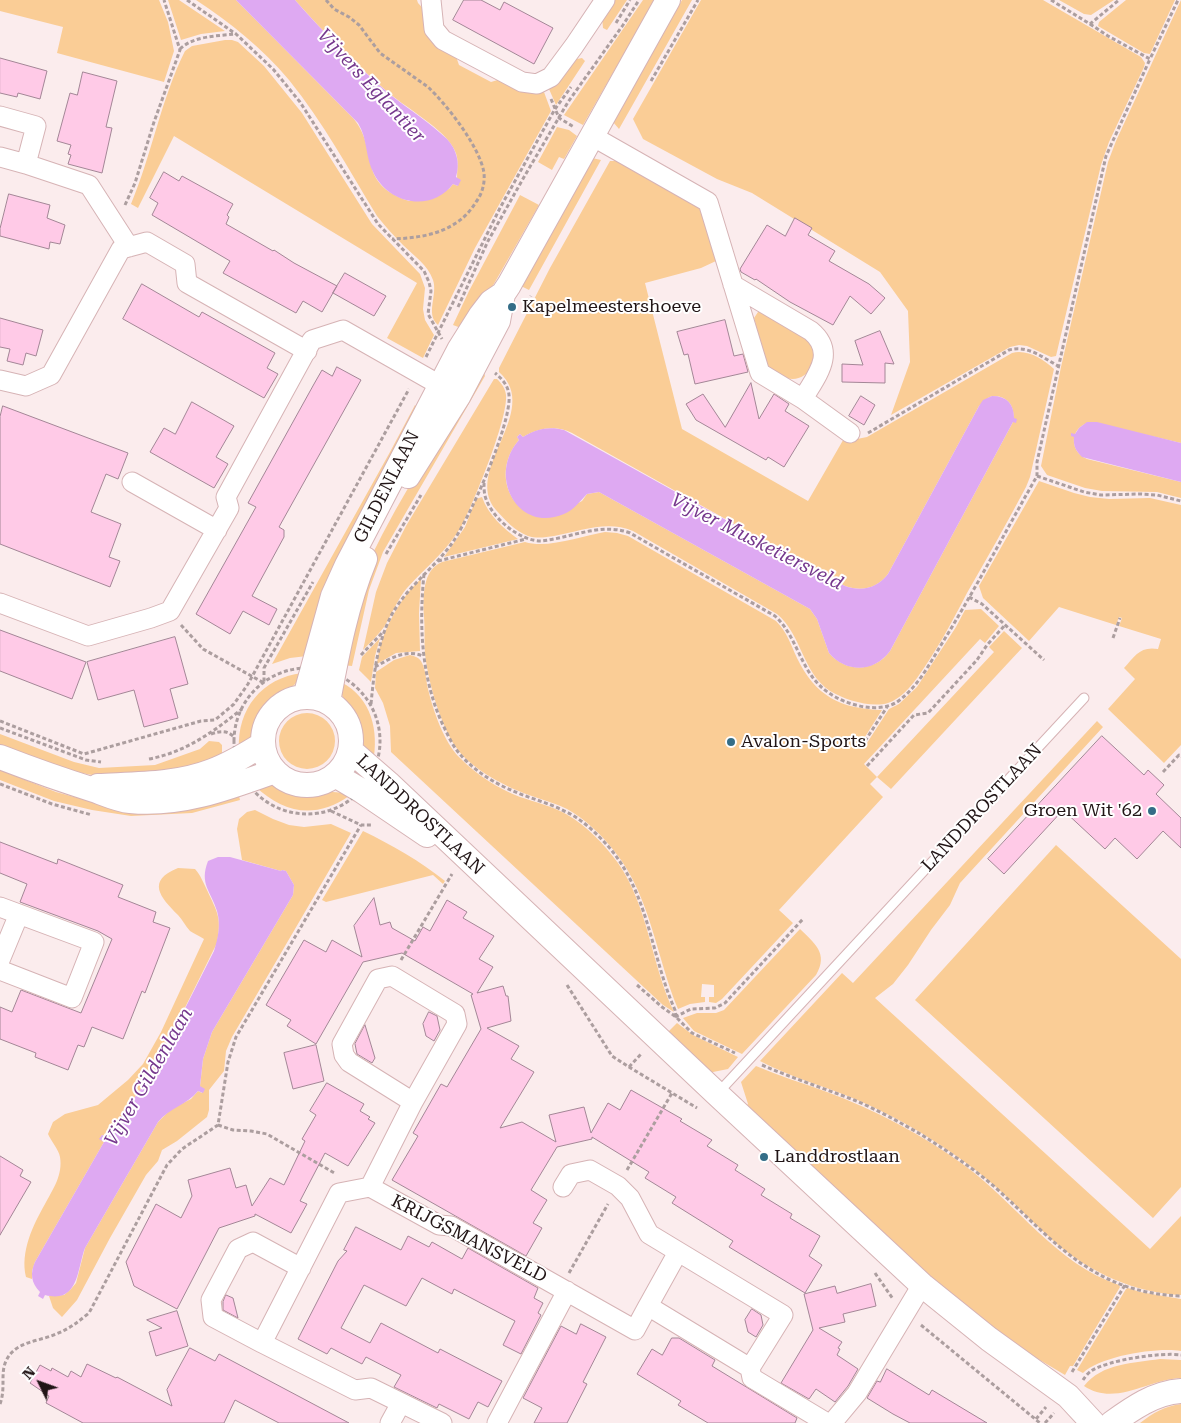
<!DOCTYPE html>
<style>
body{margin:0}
#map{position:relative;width:1181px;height:1423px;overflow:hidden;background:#fbeced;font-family:"Roboto Serif",serif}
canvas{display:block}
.north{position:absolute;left:15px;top:1358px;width:50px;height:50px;-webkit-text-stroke:4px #fff;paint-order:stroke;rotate:312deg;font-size:14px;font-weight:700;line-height:20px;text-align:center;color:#211516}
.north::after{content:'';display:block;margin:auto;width:18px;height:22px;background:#211516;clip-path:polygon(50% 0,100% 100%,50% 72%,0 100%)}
</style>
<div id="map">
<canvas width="1181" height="1423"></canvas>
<div class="north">N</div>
</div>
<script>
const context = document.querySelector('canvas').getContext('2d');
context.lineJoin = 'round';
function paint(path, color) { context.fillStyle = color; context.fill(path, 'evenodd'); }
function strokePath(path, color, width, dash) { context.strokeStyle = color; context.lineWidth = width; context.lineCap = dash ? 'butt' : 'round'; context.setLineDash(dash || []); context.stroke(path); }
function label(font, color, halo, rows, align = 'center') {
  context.font = font + ' "Roboto Serif",serif'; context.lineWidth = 4; context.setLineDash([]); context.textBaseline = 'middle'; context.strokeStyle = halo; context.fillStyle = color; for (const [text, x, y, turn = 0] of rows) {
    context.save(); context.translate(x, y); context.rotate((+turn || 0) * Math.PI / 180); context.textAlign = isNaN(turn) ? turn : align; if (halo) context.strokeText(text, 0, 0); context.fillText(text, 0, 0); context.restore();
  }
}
paint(new Path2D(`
 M0 0H159L168 22 174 51 164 82 57 53 63 27 0 11Z
 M168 0H179L225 31 201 34 181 40Z
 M196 0H236L353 118C380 150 355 183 409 201L449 189 453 184 458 186C455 173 461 161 454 149 444 129 408 109 390 94 356 65 325 34 295 0H417L418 3C431 16 455 48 459 65L491 82 501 79C515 88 527 97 544 92L551 111 475 248 438 325C425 314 438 295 433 280 428 265 414 256 403 245 394 236 385 226 377 216 349 170 323 122 289 80 262 48 231 23 196 0Z
 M613 0H627L607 30 603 28 602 17Z
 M643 0H655L583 125 564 115Z
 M682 0H692L619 129 613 122Z
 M701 0H1043L1141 57 1145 63 1144 67 1109 142 1101 165 1056 356 1051 357 1027 346 1019 345 1010 347 891 415 910 362 908 311 880 272 752 193 717 179 643 139 633 119Z
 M1059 0H1114L1091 15 1084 14Z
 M1126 0H1175L1150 54 1144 53 1098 26 1099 22Z
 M1181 0V443L1091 422C1070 426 1068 451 1087 459L1181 482V498L1157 492 1102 491 1085 488 1047 475 1041 466 1061 367 1108 162 1116 141Z
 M225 40H232L238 42 264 66 302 113 372 224 420 274 425 288 423 309 425 320 434 335 423 358 387 338 417 283 174 136 138 208 131 204C152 154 161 99 185 51L192 46Z
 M582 58 585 61 556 105 549 89 572 60Z
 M557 127 569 130 577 136 564 159 559 157 552 170 538 162Z
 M592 158 601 160 529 290 521 286Z
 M610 161H620L701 208 716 261 701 268 645 283 682 429 808 501 846 435 857 439 867 437 1012 353C1027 349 1043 359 1054 369L1030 477 1026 487C1007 523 987 558 967 593 952 622 936 652 917 678 910 688 900 699 888 703 871 708 845 700 830 691 802 672 802 635 777 614L633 531C607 520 581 531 554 536 546 537 537 539 528 536 515 531 505 520 496 510 462 470 543 411 499 372V368L550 268ZM992 396C1008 395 1016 407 1013 422L890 651C875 672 846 673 829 653L817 619 810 609 599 492 587 494 582 501 551 517C508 518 492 471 519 440L517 437 520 434 523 437C539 428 555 425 572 433L845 586C863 592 877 588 888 574L979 406 988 398Z
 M520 195 539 205 487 296 461 328 453 325 469 291Z
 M758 312H761L807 339C809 340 812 342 813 344 822 362 803 389 780 375 775 372 771 370 767 366L754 318Z
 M483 369 485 376 383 552 369 590 352 666 342 665 370 559C402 492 444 431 483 369Z
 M494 379H497C502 384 505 388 506 395 508 419 474 502 462 525 448 550 426 567 407 588 397 600 392 614 384 627 378 635 370 643 363 650L376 592 387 563 406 526Z
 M415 405 421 411 307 656 290 658 272 664 390 452Z
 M1039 481 1074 493 1090 497 1109 499 1150 498 1181 505V745L1164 763 1108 709 1135 679 1124 668C1135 656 1140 646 1158 649L1161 639 1119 626 1122 618 1119 617 1116 625 1059 607 1029 641 983 598 979 586Z
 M482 497C488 515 504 529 518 539L444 557 465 527 476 499Z
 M605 532 617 533 628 536 776 621C787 632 791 645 797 658 815 696 841 709 882 710L863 740 867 743 889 709 899 704 917 687 956 627 965 610 981 609 999 626 985 643 980 639 864 764 877 777 994 652 989 647 1004 631 1022 648 891 789 877 777 870 784 883 797 779 910 793 923 722 999 716 1003 709 1002V997H714V985L702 984 701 997H705V1002L690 1004 678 1009C656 957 651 897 615 852 602 835 585 819 567 809 553 802 536 798 521 792 499 783 473 769 458 750 441 728 428 681 425 654 424 641 425 628 424 616 423 598 422 570 442 562L525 542C548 549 581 536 605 532Z
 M421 579 419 613 420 651 396 653 377 664C379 636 400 597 421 579Z
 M380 638 375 656 371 682 359 670 362 657Z
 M410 655C415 656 420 658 422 663 426 671 426 681 428 689 433 710 444 743 460 758 477 775 497 788 520 797 535 802 552 806 566 814 587 826 604 844 618 863 649 908 651 964 674 1012L663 1005 391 752 390 726 383 703 375 688 376 672 394 660Z
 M302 673C296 690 280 692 269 704 260 714 258 728 250 738 247 742 242 746 239 749 237 709 262 678 302 673Z
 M341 682C372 698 379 731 373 763L361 745 358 724 342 695Z
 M279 741a28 28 0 1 1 56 0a28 28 0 1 1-56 0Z
 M1097 721 1103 727 960 883 950 905 931 930 908 965 893 984 875 998 1150 1249 1181 1216V1295C1136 1293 1091 1273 1057 1244 1036 1226 1017 1205 996 1187 974 1167 948 1150 923 1134 902 1121 878 1109 855 1099 824 1086 790 1077 760 1061L842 973 853 983Z
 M0 734 74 762 99 768 155 765 200 749 209 741 219 742 222 745V760L157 777 97 776 72 771 48 763 0 745Z
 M0 770 56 792 93 802 238 792 240 800 192 813 131 816 92 810 54 801 0 780Z
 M269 784C281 786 291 793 303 794 319 795 334 788 349 796 316 819 284 814 255 786Z
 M255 810 273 819 289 825 304 827 331 824 351 833 232 1037 226 1051 224 1071 209 1090V1110L207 1117 177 1141 162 1150 158 1161 146 1175 110 1238 77 1300 62 1317 53 1308 49 1296 64 1295 71 1289 76 1283 85 1248 158 1122 171 1109 191 1099 198 1091 202 1093 200 1086 203 1059 212 1032 293 895 294 885 286 871 282 870 281 871 242 860 237 829 239 819 247 812Z
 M363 831C392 845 420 861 445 881L443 884 433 875 326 902 322 900Z
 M1056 845 1181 959V1187L1153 1218 915 1000Z
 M178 868 195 869C201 876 203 882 207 890 217 912 222 917 217 943L154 1070 107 1137 102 1135 100 1139 104 1142 35 1262 32 1271V1279L26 1277C20 1252 33 1225 45 1204 53 1189 63 1175 60 1157 59 1150 51 1141 48 1134L53 1122 65 1114 98 1105 128 1080 143 1064 161 1032 204 939C200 936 194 934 190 931 185 926 183 920 178 915 160 897 146 881 178 868Z
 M800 929C814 943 829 953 816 975L742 1054 694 1031 683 1018 697 1013H716L724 1010Z
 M677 1023 693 1035 738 1057 728 1069 713 1072 711 1073 669 1033V1031Z
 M756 1066C779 1076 803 1083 827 1092 875 1110 923 1135 964 1165 1017 1204 1056 1264 1119 1285L1120 1287 1073 1366H1070L1065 1375 1018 1347 957 1301 746 1106 748 1104 741 1082Z
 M1128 1288 1140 1292 1181 1299V1351C1157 1347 1101 1356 1083 1373L1077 1370 1126 1289Z
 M1160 1359 1181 1360V1378C1149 1379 1115 1407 1084 1386 1102 1363 1134 1363 1160 1359Z
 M1181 1404V1423H1140C1153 1413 1165 1406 1181 1404Z`), '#facd96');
paint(new Path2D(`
 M236 0H295C325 34 357 66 392 96 410 110 430 123 447 139 457 150 460 163 456 177L461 180 458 186 453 184C432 212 390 205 374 174 365 158 368 139 358 123Z
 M992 396C1007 396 1014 404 1014 418L1017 419 1016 423 1013 422 890 651C874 673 846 673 829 653L817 619 810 609 599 492 587 494C579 502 574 510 564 514 518 534 487 476 519 440L517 437 520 434 523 437C536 429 549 426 564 430L845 586C862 592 877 588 888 574L979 406 983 400Z
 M1087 422H1097L1181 443V482L1082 457C1076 451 1073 446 1074 437L1071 436V433L1075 434 1079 428Z
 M218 857H230L281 871 282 870 286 871 294 885 293 895 212 1032 203 1059 200 1086 205 1089 203 1093 198 1091C187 1105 169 1108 158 1122L85 1248C77 1269 79 1304 45 1295L43 1299 38 1296 40 1292C31 1283 30 1273 35 1262L104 1142 99 1139 102 1135 107 1137 154 1070 214 951C218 938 221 925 217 911 211 891 199 884 208 861Z`), '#dea9f2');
const building = new Path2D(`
 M464 0H481L500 10 504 2 553 28 534 64 453 20Z
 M0 58 47 71 40 99 18 93 17 97 0 93Z
 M83 72 117 81 106 127 112 128 102 173 68 164 71 155 68 154 71 145 57 141 70 93 77 95Z
 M164 172 179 181 182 176 233 204 227 215 229 217 226 224 273 251 274 250 294 263 337 286 322 312 303 301 296 313 223 273 230 261 152 215 158 203 150 198Z
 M9 194 50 205 47 218 65 225 60 244 50 242 49 249 0 236V229Z
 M795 218 812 228 808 235 835 251 829 261 869 284 885 298 871 314 850 296 833 325 790 302 756 279 755 280 741 272 740 269 767 225 785 236Z
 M345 273 386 296 374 316 333 293Z
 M142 284 199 317 202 312 275 353 267 368 278 374 264 398 123 319Z
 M0 318 43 330 36 356 26 353 23 365 7 361 10 349 0 347Z
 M725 320 734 356 743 354 748 372 695 384 688 354 684 355 677 332Z
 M880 331 894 364 885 363V383L842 382V364L863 365 855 341Z
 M337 367 361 380 279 527 284 530V537L252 596 277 609 269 625 243 611 230 634 196 614 256 507 248 503 314 384 322 370 332 376Z
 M751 383 759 419 774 394 789 404 785 411 809 426 784 467 768 457 766 460 696 420 686 404 703 394 725 427Z
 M861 396 875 405 864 425 849 416Z
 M192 402 234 426 216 457 228 464 214 488 150 452 164 428 175 434Z
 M3 406 128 453 118 479 106 474 91 512 121 524 109 557 120 561 110 587 0 544V417Z
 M0 630 86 662 72 699 0 671Z
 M175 637 188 684 170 689 178 718 144 727 134 690 98 700 87 662Z
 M1102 736 1144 775 1148 770 1164 785 1156 794 1181 818V848L1163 831 1137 859 1115 838 1105 849 1063 810 1004 874 988 859Z
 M0 842 57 864 58 859 123 885 118 897 156 912 153 922 170 928 145 993 142 991 123 1039 92 1027 84 1047 78 1045 68 1070 35 1057 36 1053 0 1039V1007L12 1012 21 990 81 1013 112 939 98 931 20 902 27 884 0 873Z
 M374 898 380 925 390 922 392 928 415 941 423 927 430 931 447 900 467 912 463 918 494 936 479 959 493 967 477 993 503 986 506 996H508L511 1021 487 1028 519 1046 511 1059 534 1072 500 1128 522 1122 556 1142 549 1115 584 1107 591 1133 608 1103 620 1110 631 1090 682 1119 680 1121 712 1140 707 1146 738 1165 735 1170 765 1189 761 1195 792 1214 790 1218 820 1236 809 1256 822 1265 805 1293 729 1247 733 1241 672 1203 676 1197 645 1178 649 1172 592 1137V1139L557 1147 531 1190 547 1200 533 1223 542 1228 526 1256 392 1180 418 1136 413 1133 441 1084 447 1087 481 1029 471 995 473 994 402 953 363 962 316 1044 287 1026 291 1020 266 1005 304 940 326 952 332 940 362 957 354 926Z
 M429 1012 437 1016 440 1030 434 1041 426 1036 423 1024Z
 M365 1025 375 1058 372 1063 357 1054 355 1044Z
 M316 1045 324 1081 293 1089 284 1053Z
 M327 1083 364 1104 360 1111 370 1117 368 1119 375 1123 348 1166 325 1153 300 1201 307 1204 291 1233 255 1214V1216L219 1228 177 1309 134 1286 126 1262 156 1204 181 1218 192 1196 188 1180 230 1168 236 1188 246 1185 252 1206 270 1178 284 1185 305 1141 302 1139 316 1115 310 1111Z
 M0 1156 23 1170 20 1176 31 1182 0 1235Z
 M356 1227 401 1250 408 1236 429 1247 432 1242 462 1259 468 1248 538 1288 534 1298 543 1303 538 1313 541 1315 521 1354 503 1345 515 1321 454 1289 452 1294 422 1278 406 1306 364 1285 341 1328 370 1343 381 1323 438 1353 440 1349 502 1381 488 1407 478 1402 469 1419 439 1404 437 1408 394 1387 401 1375 366 1357 362 1364 331 1348 327 1354 298 1339 338 1261 347 1251 344 1250Z
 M871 1284 876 1306 843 1314 845 1322 819 1328 842 1342 838 1348 840 1349 837 1355 858 1369 848 1386 835 1402 816 1389 809 1399 781 1383 813 1330 804 1294 835 1286 837 1293Z
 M226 1295 233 1298 238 1318 223 1310V1302Z
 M752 1309 761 1315 763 1325 756 1337 748 1332 745 1320Z
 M177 1311 188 1346 156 1356 149 1332 162 1328 147 1320Z
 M581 1324 606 1337 583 1382 587 1384 567 1423H534L542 1408 523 1398 561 1326 576 1334Z
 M672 1338H679L715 1360 712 1366 797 1418 795 1423H708L678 1405 681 1401 637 1374 652 1349 662 1355Z
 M190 1348 215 1361 219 1354 349 1423H279L235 1400 224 1423H83L46 1403 49 1396 30 1383 40 1365 51 1371 52 1368 68 1377 71 1371 81 1377 87 1364 116 1378 117 1377 172 1406 167 1390Z
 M887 1369 929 1395 932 1390 987 1423H910L893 1414 867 1398 877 1381 880 1382Z`);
paint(building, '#ffcae7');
strokePath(building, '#a38696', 1);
const service = new Path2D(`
 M717 1094 1084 698`);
const minor = new Path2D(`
 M431 0 434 29 443 40 522 82 537 84 551 77 574 46 605 0
 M0 116 36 126 26 164 89 185 129 247
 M592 136 708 202 760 373 803 399 850 433
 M0 157 26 164
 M733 285 811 331C837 353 816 376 803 399
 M0 380 26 386 51 375 121 249 147 242 185 264 187 283 307 351
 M132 482 217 530
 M0 603 88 636 151 618 170 611 229 508 226 497 312 340 343 330 452 392
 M0 907 94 942 72 998 0 970
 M0 960 19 914
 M413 1102 349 1062 344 1055 342 1044 378 979 392 976 455 1014 457 1024 413 1102 370 1187 339 1193 262 1343 355 1390 371 1388 442 1423
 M370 1187 439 1225 451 1226 635 1330 648 1306 750 1368 752 1378 827 1423
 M563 1187 571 1174 590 1170 618 1186 630 1198 649 1234 783 1315 750 1368
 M648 1306 678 1252
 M262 1343 213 1317 211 1300 238 1249 253 1242 301 1268
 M390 1423 401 1403
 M497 1423 567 1291
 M832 1423 857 1393 922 1285`);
const tertiary = new Path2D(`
 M408 476 459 395 498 321 503 294
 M305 697 333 596 347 565 459 350 481 315 491 302 503 294 509 285 668 0
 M263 741a44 44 0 1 1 88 0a44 44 0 1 1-88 0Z
 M328 702C337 654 346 605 365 559
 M350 750 388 783 717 1094 922 1285 989 1339 1068 1396 1093 1423
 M0 757C31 769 62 780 94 790 105 794 118 800 130 801 181 806 228 788 275 771
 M335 775 362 791 427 835
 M98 786C137 784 176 785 212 771 231 764 247 754 263 744
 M1112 1423C1133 1408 1154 1393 1181 1391`);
strokePath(service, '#d6b3b5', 11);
strokePath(minor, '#d6b3b5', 21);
strokePath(tertiary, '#d6b3b5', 26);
strokePath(new Path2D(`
 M187 0 236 34 273 69 300 102 378 224 424 271 429 282 431 291 428 314 442 339
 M326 0 334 9 349 17 359 25 380 53 428 87C447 105 480 147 484 173 485 184 482 194 476 202 458 232 424 238 392 239
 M1051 0 1090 24 1119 0
 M616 23 630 0
 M1090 24 1108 36 1150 59 1178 0
 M180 49C193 36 217 36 235 34
 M651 81 698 0
 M551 99 559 118 574 127
 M125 205 135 183 154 122 180 50 164 0
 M458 307 488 241 524 177 568 102 623 25 639 0
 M525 308 531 296
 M426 357 500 208 555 109 571 87
 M868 433 1009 350C1028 345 1042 357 1058 366
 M1037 476 1084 492 1101 495 1140 494 1157 495 1181 501
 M484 483C484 488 484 494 486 499 493 519 520 541 541 541 571 538 601 522 630 533L775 616C799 638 800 674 829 693 846 705 878 714 897 702 917 688 929 665 941 645 975 590 1005 532 1037 476V462L1106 156 1150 59
 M386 554 421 495
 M438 561 526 539
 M424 574C419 625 421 676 442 723 447 733 452 745 459 753 472 769 492 782 511 790 528 798 547 802 564 811 581 818 596 833 608 846 649 893 651 956 675 1010L676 1016
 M969 597 982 604 1044 660
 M181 625 203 649 264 683V668L313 582
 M1113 638 1120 618
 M361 655 383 632
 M375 667C391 658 405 649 423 656
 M234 741a73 73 0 1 1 146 0a73 73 0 1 1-146 0Z
 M371 704C374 673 377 644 391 616 406 588 431 571 450 546 468 523 512 423 509 395 508 385 502 379 495 373
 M0 721 84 754 201 721 215 720 234 704 248 684 409 389
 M0 728 86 760 101 762
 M211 734C220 731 226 730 233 736
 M865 741 887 707
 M149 759C186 752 213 732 242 709
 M867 766 914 715 928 713 977 660 987 645 1005 625
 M1163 772 1179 755 1181 757
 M0 784 52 804 92 815
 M331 811 361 825H372
 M401 960 452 874
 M567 985 612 1056 629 1067 697 1108
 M637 985 662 1007 676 1017 692 1033 735 1053
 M675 1017 691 1009 715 1008 725 1003 803 919
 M762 1065C792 1078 823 1088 854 1100 876 1109 901 1123 922 1135 947 1151 973 1168 996 1188 1055 1242 1094 1293 1181 1296
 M629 1067 642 1053
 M218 1125 233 1130 251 1131 267 1134 336 1174
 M627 1170 672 1093
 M569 1273 608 1204
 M875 1273 893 1299
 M921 1325 1040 1423
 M1072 1372 1125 1285
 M1083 1380C1085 1377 1088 1373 1091 1371 1108 1360 1161 1352 1181 1355
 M0 1404C6 1388 0 1374 6 1361 15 1341 38 1342 56 1334 69 1329 78 1322 89 1313L167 1165 182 1149 218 1125 228 1062 236 1037 361 825
 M1036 1419 1046 1407
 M1045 1423 1054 1413`), '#ac9e9f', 3, [4, 2.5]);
strokePath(service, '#fff', 9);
strokePath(minor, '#fff', 19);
strokePath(tertiary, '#fff', 24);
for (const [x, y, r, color] of [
 [512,307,5,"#346d87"],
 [731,742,5,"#346d87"],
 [1152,811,5,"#346d87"],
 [764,1157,5,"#346d87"]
]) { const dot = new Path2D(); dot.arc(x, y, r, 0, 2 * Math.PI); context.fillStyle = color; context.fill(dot); strokePath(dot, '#fff', 2); }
label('18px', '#211516', '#fff', [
 ["Kapelmeestershoeve",522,307],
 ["Avalon-Sports",741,742],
 ["Groen Wit '62",1142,811,"right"],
 ["Landdrostlaan",774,1157]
], 'left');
label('18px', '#211516', '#fff', [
 ["GILDENLAAN",387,487,-63],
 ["LANDDROSTLAAN",982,808,-47],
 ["LANDDROSTLAAN",420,815,43],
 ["KRIJGSMANSVELD",469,1239,27]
]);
label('italic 19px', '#76388d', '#fff', [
 ["Vijvers Eglantier",371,86,47],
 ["Vijver Musketiersveld",757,542,27],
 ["Vijver Gildenlaan",149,1077,-60]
]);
</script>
